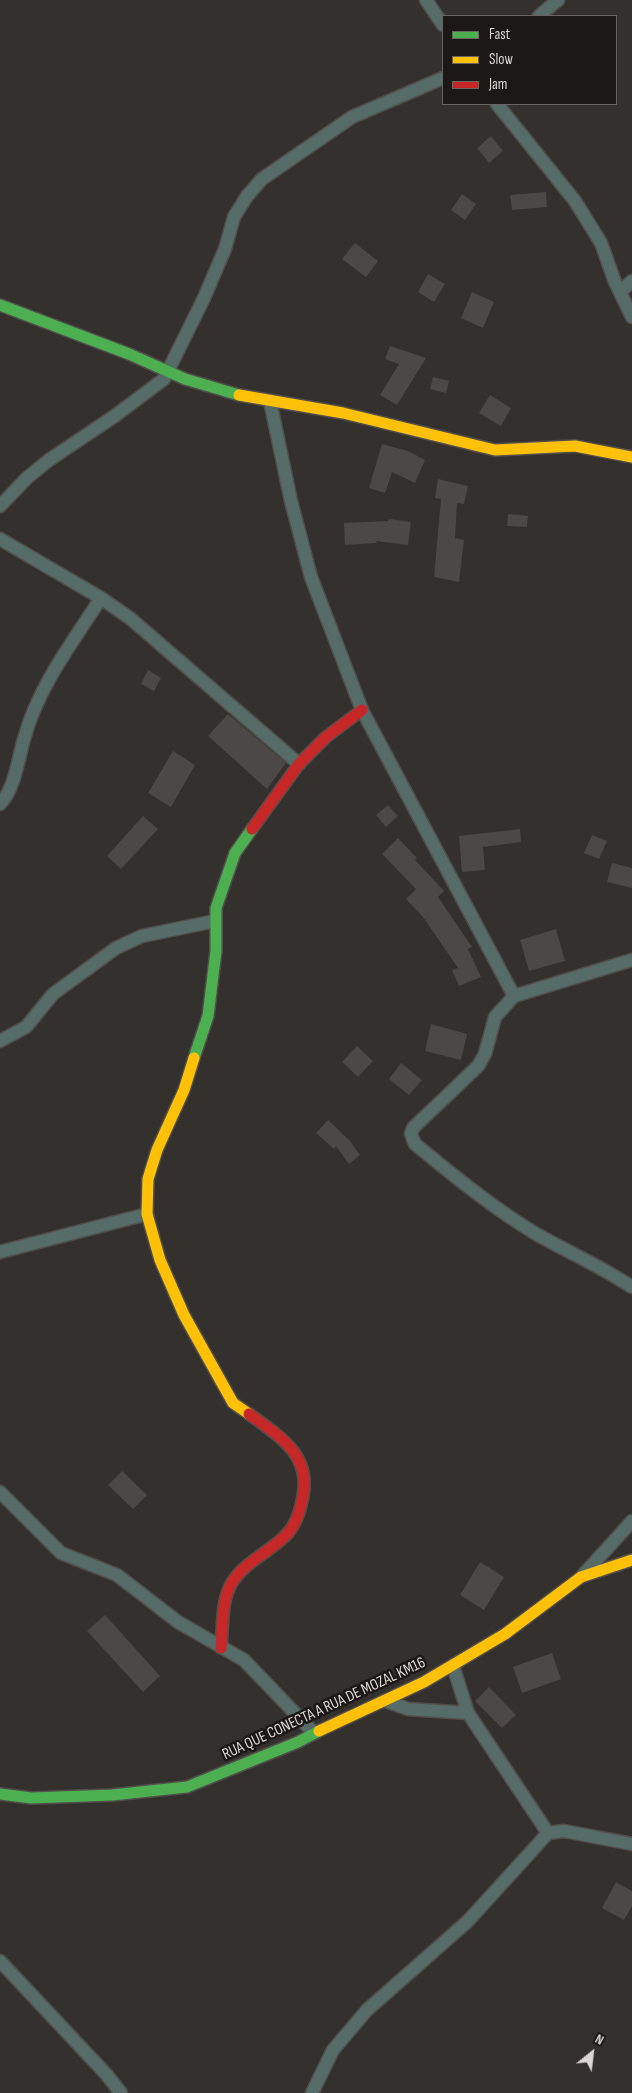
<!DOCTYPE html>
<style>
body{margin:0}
#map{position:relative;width:632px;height:2093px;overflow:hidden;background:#34302d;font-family:"Sofia Sans Condensed",sans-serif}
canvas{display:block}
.legend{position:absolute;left:442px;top:15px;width:175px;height:90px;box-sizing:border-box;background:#1c1816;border:1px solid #696462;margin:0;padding:6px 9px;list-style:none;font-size:15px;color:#dcd7d3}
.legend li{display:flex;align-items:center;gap:10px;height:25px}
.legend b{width:25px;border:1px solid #696462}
.north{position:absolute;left:567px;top:2028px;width:50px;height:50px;-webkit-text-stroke:4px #1c1816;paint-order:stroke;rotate:29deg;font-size:14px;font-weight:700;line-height:20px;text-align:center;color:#dcd7d3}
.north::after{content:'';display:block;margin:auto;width:18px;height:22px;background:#dcd7d3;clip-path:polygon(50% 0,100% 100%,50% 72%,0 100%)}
</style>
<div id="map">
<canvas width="632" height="2093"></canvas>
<ul class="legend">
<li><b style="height:6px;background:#4caf50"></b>Fast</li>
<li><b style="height:6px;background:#ffc107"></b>Slow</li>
<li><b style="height:6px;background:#c62828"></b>Jam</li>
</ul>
<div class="north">N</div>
</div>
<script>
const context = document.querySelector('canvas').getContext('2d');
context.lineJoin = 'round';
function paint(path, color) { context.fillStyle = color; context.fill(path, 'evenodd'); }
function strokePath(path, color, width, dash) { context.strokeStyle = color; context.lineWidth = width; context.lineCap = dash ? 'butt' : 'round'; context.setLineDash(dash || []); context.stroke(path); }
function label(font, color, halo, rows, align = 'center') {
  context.font = font + ' "Sofia Sans Condensed",sans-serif'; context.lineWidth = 5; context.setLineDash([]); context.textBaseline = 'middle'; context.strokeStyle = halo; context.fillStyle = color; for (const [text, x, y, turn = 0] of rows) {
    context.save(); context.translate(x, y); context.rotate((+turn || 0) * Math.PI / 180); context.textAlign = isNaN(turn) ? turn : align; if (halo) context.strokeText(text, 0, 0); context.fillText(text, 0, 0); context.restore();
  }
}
paint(new Path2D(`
 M491 136 503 151 489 163 477 148Z
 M546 192 547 207 512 210 510 195Z
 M462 194 476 204 465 220 451 210Z
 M355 243 378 261 366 277 342 259Z
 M428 274 445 284 434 302 418 292Z
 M472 292 494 302 483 328 461 318Z
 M390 346 426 358 397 405 380 395 399 364 385 359Z
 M433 377 449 381 446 393 430 389Z
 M490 395 511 408 501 426 479 413Z
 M382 444 408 451 425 460 415 483 392 472 385 493 369 488Z
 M438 479 468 486 464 504 457 503 455 538 464 540 459 582 434 577 441 499 435 498Z
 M508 514 528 516 527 527 507 526Z
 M389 519 411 522 408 545 376 541 377 543 345 545 344 523 388 521Z
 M148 670 161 678 154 691 141 684Z
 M228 714 286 763 267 789 208 736Z
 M173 751 195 765 171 807 148 793Z
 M388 805 398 816 386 827 376 815Z
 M143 816 158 829 121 869 107 856Z
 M520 829 521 842 483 847 485 870 462 872 459 836Z
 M592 835 607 841 599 859 584 853Z
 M398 838 417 858 415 860 444 891 438 897 472 947 468 949 481 977 459 986 452 970 458 968 423 917 406 899 416 889 382 854Z
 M612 863 632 868V888L607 882Z
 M556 929 565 961 529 971 520 940Z
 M431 1024 467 1034 461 1060 425 1051Z
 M357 1046 373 1061 358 1077 342 1062Z
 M401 1063 422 1080 409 1095 389 1079Z
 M328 1120 350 1141 360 1155 349 1164 336 1146 334 1149 316 1133Z
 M122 1471 147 1495 133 1509 108 1485Z
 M480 1562 504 1577 484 1610 460 1595Z
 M105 1615 160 1676 143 1692 87 1631Z
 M552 1653 561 1679 522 1693 513 1667Z
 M489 1687 516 1715 502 1728 475 1701Z
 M616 1882 632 1891V1906L624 1920 602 1908Z`), '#4b4845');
const street = new Path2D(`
 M426 0 443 25
 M539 16 558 0
 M497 104 575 201 601 243 615 282 632 317
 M620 292 632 281
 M270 401 291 501 311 577 362 710 514 996
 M0 506 28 477 49 460 116 415 164 379 204 298 225 249 234 217 247 196 262 179 352 117 443 78
 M0 539 101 598 131 619 299 764
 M0 804C15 789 18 759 24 739 38 687 72 643 101 598
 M632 960 514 996 495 1017 485 1054 478 1066 413 1128 411 1134 415 1144C454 1176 494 1209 538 1235 570 1253 602 1267 632 1287
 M0 1041 26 1027 53 994 116 948 142 936 215 921
 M0 1252 147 1214
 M0 1492 61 1553 117 1575 178 1622 244 1660 314 1733
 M583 1575 632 1521
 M386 1701 408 1709 468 1713
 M548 1833 564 1831 632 1844
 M0 1961 106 2074 121 2093
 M312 2093 333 2050 367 2010 468 1921 548 1833 468 1713 453 1666`);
const fast = new Path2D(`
 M0 305 129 354 185 379 239 395
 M194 1058 208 1016 216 951V908L235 853 252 829
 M0 1794 31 1798 112 1795 187 1787 298 1742 319 1731`);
const slow = new Path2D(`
 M239 395 343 413 495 450 575 446 632 457
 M194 1058 184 1090 157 1150 148 1179 147 1214 160 1260 184 1315 233 1403 249 1414
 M319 1731 424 1682 505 1634 581 1577 632 1560`);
const jam = new Path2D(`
 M252 829 299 764 326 737 362 710
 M221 1648C223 1627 221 1598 233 1581 247 1560 272 1551 288 1533 295 1525 300 1511 302 1501 313 1456 282 1438 249 1414`);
strokePath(street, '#514e4c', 15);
strokePath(fast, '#514e4c', 14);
strokePath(slow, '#514e4c', 14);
strokePath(jam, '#514e4c', 14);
strokePath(street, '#566c68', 12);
strokePath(fast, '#4caf50', 11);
strokePath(slow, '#ffc107', 11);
strokePath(jam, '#c62828', 11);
label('16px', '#dcd7d3', '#1c1816', [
 ["RUA QUE CONECTA A RUA DE MOZAL KM16",324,1709,-25]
]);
</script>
